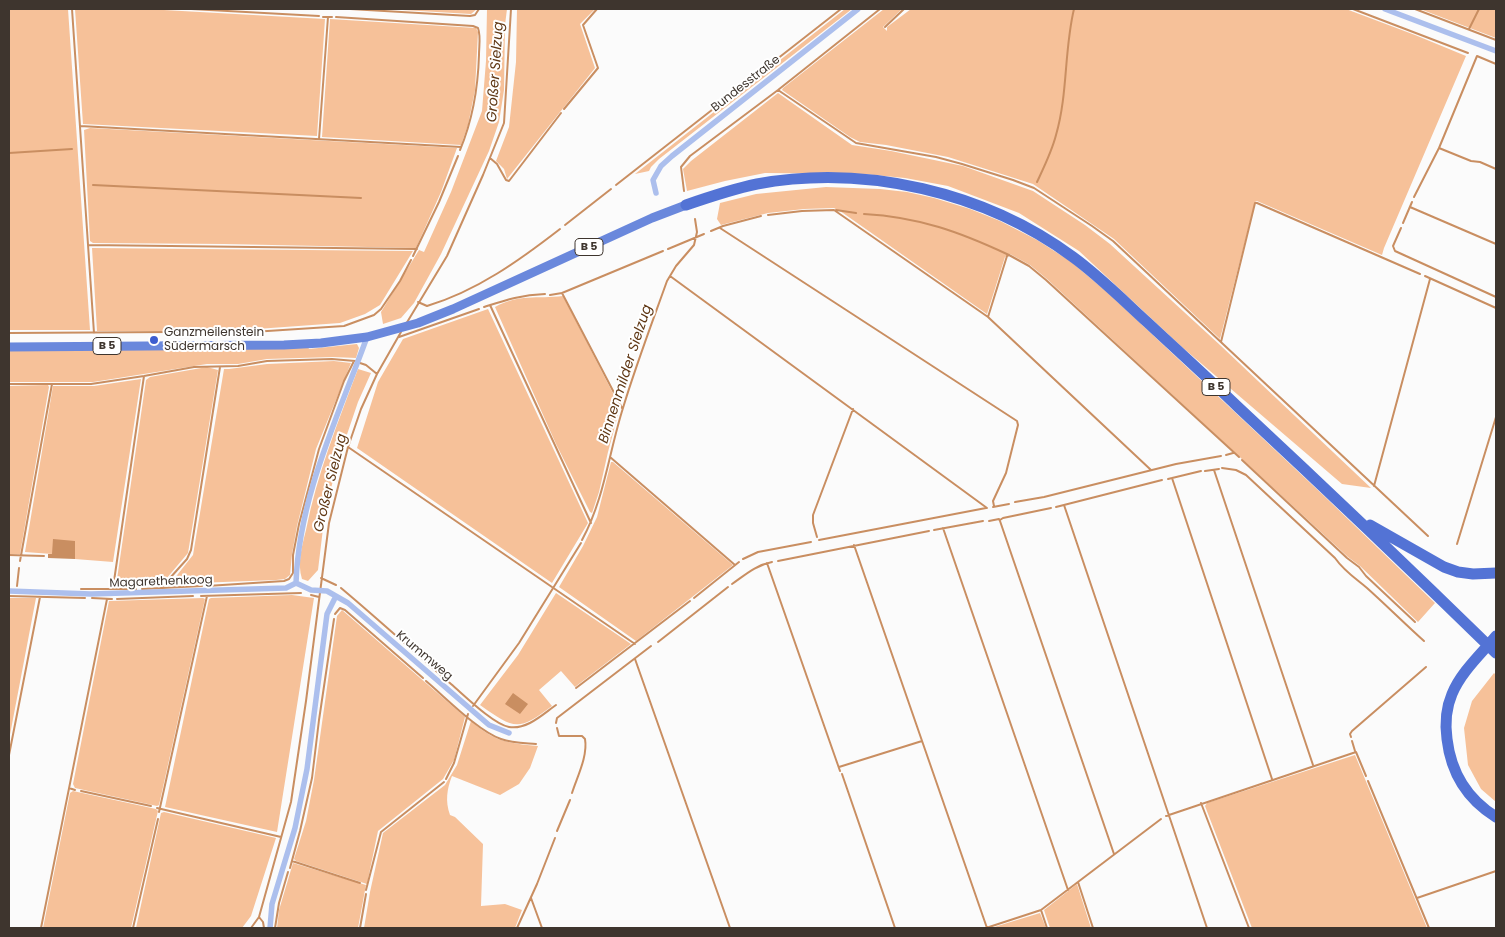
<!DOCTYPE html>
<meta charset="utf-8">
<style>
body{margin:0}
#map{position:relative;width:1505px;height:937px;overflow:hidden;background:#fbfbfb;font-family:Poppins,sans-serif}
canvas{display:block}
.frame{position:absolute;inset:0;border:10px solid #3e352e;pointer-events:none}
</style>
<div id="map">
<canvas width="1505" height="937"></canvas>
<div class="frame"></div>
</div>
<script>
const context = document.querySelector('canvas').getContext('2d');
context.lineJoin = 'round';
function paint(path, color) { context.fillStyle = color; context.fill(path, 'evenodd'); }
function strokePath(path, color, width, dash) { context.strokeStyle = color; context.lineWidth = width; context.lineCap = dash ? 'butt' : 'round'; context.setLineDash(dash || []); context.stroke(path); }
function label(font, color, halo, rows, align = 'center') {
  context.font = font + ' Poppins,sans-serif'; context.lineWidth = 4; context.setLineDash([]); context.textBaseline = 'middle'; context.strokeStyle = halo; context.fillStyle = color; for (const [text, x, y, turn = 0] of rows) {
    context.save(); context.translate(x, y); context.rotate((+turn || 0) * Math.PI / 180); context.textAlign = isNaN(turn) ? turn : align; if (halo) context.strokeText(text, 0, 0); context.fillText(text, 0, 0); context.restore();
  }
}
paint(new Path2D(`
 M9 9H68L90 330H9Z
 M75 9H146L325 19 317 136 83 124Z
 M385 9H477L471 14Z
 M487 9H507L505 25 504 90 499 122 489 151 441 254 414 303 401 318 383 324 381 312 419 250 424 252 451 192 482 111 486 61Z
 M517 9H595L580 24 595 68 507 179 504 169 496 161 509 127 516 62Z
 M845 9H852L659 159 651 167 649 171 635 174Z
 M884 9H902L883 27 887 31V27L911 9H1346L1415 35 1466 56 1384 248 1382 255 1257 201 1255 202 1220 339 1114 239 1033 184 948 157 886 145 860 142 850 137 782 90 783 88Z
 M1420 9H1496V38Z
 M330 19 476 28 478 32 475 90 468 125 461 145 322 137Z
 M778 93 852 145 891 151 963 166 1033 191 1085 225 1110 244 1220 345 1371 488 1342 484 1182 347 1079 251 1019 213 948 186 905 178 864 174 765 173 725 181 687 191 683 169 691 161Z
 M90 128 457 148 441 192 416 248 224 244 93 243 90 241 84 130Z
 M826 187 880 189 907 192 934 198 970 209 1000 221 1037 240 1070 261 1107 292 1156 338 1322 494 1435 603 1418 622 1360 566 1348 557 1047 279 1030 265 1010 254 1005 257 987 314 843 213 834 208 804 209 768 213 721 225 717 219 720 203 756 194Z
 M92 248 413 251 380 305 365 314 340 323 229 331H97Z
 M563 296 620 407 608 452 599 492 592 513 590 512 556 444 495 307C518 294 537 299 563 296Z
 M488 309 588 523 552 583 357 448 378 382 403 339Z
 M357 344 359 348 356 358 333 357 267 359 238 364H207L93 382H9V351L308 347 309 349Z
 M334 361 351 363 316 449 297 526 292 554 290 575 285 579 276 580 170 584 193 555 224 369H229L267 364Z
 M207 367 218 370 188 553 161 585 116 586 146 380 150 377Z
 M358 369 371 373 358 402 338 461 325 512 318 570 308 581 302 579C297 563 302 546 306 530 317 474 338 422 358 369Z
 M141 379 113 562 75 559V542L52 554 25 552 53 386H94Z
 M48 385 49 387 20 554H9V386Z
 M611 462H613L733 565 636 641 559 587 583 546 597 517Z
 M556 593 631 644 575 687 561 671 539 690 552 706C518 732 514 729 480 705L518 655Z
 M292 595 314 598 277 832 165 807 209 599 211 598Z
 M9 598H36L9 740Z
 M203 598 205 599 159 805 157 806 75 788 73 784 109 601Z
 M342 610 465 717 454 760 443 779 378 831 367 884 296 861 294 859 306 821 314 780 337 616Z
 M1494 673 1496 675V802L1481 789 1468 765 1464 728 1472 701Z
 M471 721C495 742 507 743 538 746L530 768 519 784 500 795 452 776C447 789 445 801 450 815L455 817 483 844 481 906 505 904 522 910 515 928H364L370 892 383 833 445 785 457 765Z
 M1355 755 1427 928H1252L1205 806 1207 803Z
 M73 791 156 809 158 811 131 928H43L70 793Z
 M164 812 276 838 251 916 242 928H136L161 813Z
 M293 863 366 885 358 928H277L279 910Z
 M1077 884 1091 928H1050L1044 910Z
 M1040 913 1046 928H991Z`), '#f6c199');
paint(new Path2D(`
 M53 539 75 541V559L48 558V554H52Z
 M513 693 528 704 520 714 505 704Z`), '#c98e61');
strokePath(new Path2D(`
 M72 9 94 333
 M191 9 319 16
 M350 9 470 16 475 15 479 9
 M1353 9 1468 53
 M1415 9 1496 40
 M323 17H332
 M336 17 473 26 478 28C481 36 479 46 479 55 478 88 473 119 460 150
 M885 27 904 9
 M1469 29 1479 9
 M778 90 856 143 936 157 962 164 1013 180 1034 188 1092 226 1113 241 1428 536
 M564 109 598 68 583 25 597 9
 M80 126 461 147
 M319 139 328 17
 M1439 148 1471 161 1480 162 1496 169
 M9 153 72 149
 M490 158 497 164 506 180 509 181 561 113
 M1037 182C1044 167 1052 151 1056 135 1068 94 1064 50 1074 9
 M93 185 361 198
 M616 185 841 9
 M684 191 681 167 690 156 778 90 880 9
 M1414 197 1439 148 1477 56 1496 64
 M1410 207 1496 244
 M836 210 856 213
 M864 214C919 217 960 232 1009 255
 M768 215 802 211 834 210 988 317 1151 470
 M1403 223 1412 202
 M565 225 611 189
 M720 228 1017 421 1018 425 1006 473 993 501 994 506
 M1401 228 1393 246 1395 251 1496 297
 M711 231 723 226 761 216
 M88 245 417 249
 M668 249 704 234
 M413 256 439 202 458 156
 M670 276 987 508
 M1425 276 1496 308
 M562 293 622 408
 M550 295 562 293 663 251
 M418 302 427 306C477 291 520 260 560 229
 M490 305 591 523
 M484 307C506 300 521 295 545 294
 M988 317 1007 256 1009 255 1029 266 1046 280 1239 457
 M406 324 447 256 483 175 504 123 511 9
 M9 333 171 332 237 333 344 326 374 315 381 309 400 281 411 260
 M399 337 479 309
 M1221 342 1255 203H1257L1420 274
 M360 363 366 365 377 374
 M9 384H91L144 376 194 367 238 366 267 361 332 359 355 361
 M348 447 635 644
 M1226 455 1233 453
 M610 457 735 565
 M1242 460 1347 558 1359 567 1366 576 1415 622
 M1222 468 1236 470 1246 475 1335 558C1344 571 1355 578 1367 588 1386 605 1405 624 1424 641
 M1214 470 1313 765
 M1205 471 1219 469
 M1172 478 1272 779
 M1168 479 1201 471
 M1374 486 1430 279
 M1015 502 1044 497 1176 464 1221 456
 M1064 505 1207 928
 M993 507 1009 504
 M1056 507 1162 480
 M1000 520 1003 518 1051 508
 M989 521 999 519 1000 521 1114 854
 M943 528 1068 890
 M934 530 983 521
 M817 537 813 523V515L853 409
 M582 540C604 500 609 452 623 408 636 365 652 323 667 281L676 266 694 245 697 232 695 219
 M819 540 986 508
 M1457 544 1496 417
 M854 545 987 928
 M9 555 44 556
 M743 559 758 552 811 542
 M20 561 52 384
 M778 561 929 531
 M767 563 840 771
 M321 578 336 585
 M732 584C745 575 756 565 772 562
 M17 586 19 568
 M207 586 284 581 289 579 293 573V555L299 524 319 449 344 381 354 361
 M113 588 144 376
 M161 588 187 559 191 550 220 367
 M341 588C378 619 414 652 451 684 464 695 493 724 509 727 527 730 543 714 556 705
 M81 589H136
 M142 589 202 586
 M311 595 319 597
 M9 596 85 598
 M201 596 301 593
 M92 598 112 599
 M694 598 739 562
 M117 599 193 596
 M335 614 340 608 345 610 423 678
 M658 642 728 587
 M635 659 730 928
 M426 681C445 697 478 731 501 739 512 743 524 743 536 744
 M576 688 690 601
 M473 706 519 643 581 543
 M556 723 557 718 651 646
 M557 728 559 736H582L585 739C588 756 577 777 572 793
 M1351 737 1350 734 1352 731 1426 667
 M1352 741 1355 751
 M9 755 40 597
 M839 767 922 741
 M842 774 895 928
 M446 779 454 763 468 714
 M1368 781 1429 928
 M69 788 75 790
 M81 791 151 806
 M1201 803 1249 928
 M157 808 281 837
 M159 812 207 596
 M1166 816 1356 752 1366 776
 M557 831 570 800
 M292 861 360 883
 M290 868 300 831 312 778 319 720 334 619
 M1078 882 1093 928
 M366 890 381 832 444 782
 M531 898 542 928
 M1417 898 1496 871
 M1041 910 1047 928
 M259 917 263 922 264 928
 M41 928 107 599
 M133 928 158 819
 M251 928 259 917 291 802 306 701 329 523 348 447 361 409 377 374 401 332
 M275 928 279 903 288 872
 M360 928 366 894
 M517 928 537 884 555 838
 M986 928 1041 910 1161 819`), '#c98e61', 2);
strokePath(new Path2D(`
 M1385 9 1496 51
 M656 193 653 180 661 166 672 156 858 9
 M296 583C299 496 338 417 367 337
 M9 591 91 594 286 588 296 583 311 590 327 591 348 603 489 725 509 733
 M270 928 272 904 295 828 307 769 327 614 336 596`), '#acbfed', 5.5);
strokePath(new Path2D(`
 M9 347 284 345 321 343 367 337 418 323 453 309 652 218 686 205`), '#6a88dc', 9);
strokePath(new Path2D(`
 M686 205C709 197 733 189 757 184 865 164 985 192 1073 257 1099 276 1123 300 1147 322 1177 350 1208 378 1238 407 1325 488 1411 570 1496 653
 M1370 525 1444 567 1458 572 1473 574 1496 573
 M1496 636C1481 654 1461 672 1452 694 1446 708 1445 724 1447 739 1451 773 1467 799 1496 817`), '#5373d5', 11);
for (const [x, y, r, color] of [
 [154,340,5,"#3d5dcf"]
]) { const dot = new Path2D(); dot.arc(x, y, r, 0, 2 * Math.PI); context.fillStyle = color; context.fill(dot); strokePath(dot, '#fff', 2); }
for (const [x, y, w] of [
 [589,247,28],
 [107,346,28],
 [1216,387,28]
]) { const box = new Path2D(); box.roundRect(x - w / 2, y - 8.5, w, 17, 4); context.fillStyle = '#fff'; context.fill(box); strokePath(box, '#3e352e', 1); }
label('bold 11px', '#3e352e', null, [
 ["B 5",589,247],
 ["B 5",107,346],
 ["B 5",1216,387]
]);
label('12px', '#3e352e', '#fff', [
 ["Bundesstraße",746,84,-38],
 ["Magarethenkoog",161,582,-2],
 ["Krummweg",424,656,40]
]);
label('12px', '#3e352e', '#fff', [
 ["Ganzmeilenstein",164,333],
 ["Südermarsch",164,347]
], 'left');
label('italic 14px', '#603815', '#fff', [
 ["Großer Sielzug",496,72,-86],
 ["Binnenmilder Sielzug",626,374,-72],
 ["Großer Sielzug",331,483,-76]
]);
</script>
